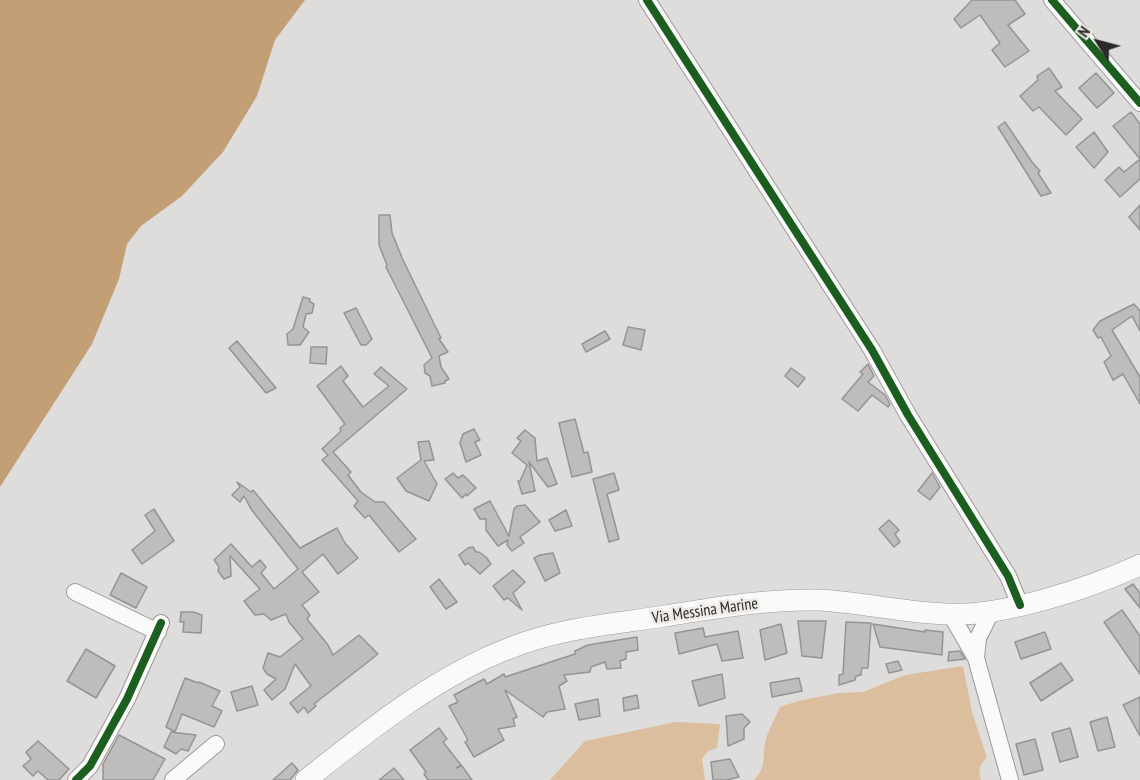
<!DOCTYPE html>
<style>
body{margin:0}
#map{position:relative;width:1140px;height:780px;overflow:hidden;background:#dfdddb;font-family:"PT Sans Narrow",sans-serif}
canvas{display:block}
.north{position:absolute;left:1068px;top:12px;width:60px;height:60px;-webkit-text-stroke:4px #efeae6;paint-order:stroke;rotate:306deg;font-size:16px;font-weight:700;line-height:24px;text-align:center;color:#2b2927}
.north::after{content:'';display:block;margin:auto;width:21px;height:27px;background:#2b2927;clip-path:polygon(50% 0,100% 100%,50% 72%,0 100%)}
</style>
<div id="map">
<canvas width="1140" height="780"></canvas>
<div class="north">N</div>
</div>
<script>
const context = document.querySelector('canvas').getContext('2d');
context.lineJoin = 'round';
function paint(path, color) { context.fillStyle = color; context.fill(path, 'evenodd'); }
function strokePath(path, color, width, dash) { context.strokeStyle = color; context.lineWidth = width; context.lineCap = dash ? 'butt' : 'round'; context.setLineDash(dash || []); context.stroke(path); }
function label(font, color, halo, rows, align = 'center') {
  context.font = font + ' "PT Sans Narrow",sans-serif'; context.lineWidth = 5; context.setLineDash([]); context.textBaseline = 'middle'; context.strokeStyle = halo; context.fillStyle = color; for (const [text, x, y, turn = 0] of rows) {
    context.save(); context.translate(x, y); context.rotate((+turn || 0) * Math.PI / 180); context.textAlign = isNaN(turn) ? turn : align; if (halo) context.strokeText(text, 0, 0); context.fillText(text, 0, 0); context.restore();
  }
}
paint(new Path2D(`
 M963 666 972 712 987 758C979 764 978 770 981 780H754C767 768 762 754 766 739 769 728 776 717 780 707L798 701 839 693 863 692 905 675Z
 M676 722 720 724 717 748 708 751 702 759 705 780H550L585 741Z`), '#dabe9d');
paint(new Path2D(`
 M0 0H305L275 40 257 96 223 152 182 196 141 226 127 244 119 279 92 344 0 487Z`), '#c39f76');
const building = new Path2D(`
 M972 0H1015L1025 14 1008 25 1029 51 1005 67 992 50 1000 43 980 15 961 28 954 19Z
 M1049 68 1062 87 1055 91 1082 119 1066 135 1039 107 1033 111 1020 96 1038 80 1037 76Z
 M1096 73 1114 93 1097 108 1079 88Z
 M1131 112 1140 124V179L1120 197 1105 180 1119 167 1124 172 1140 159 1113 126Z
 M1005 122 1032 162 1040 171 1038 173 1051 193 1041 196 998 127Z
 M1094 132 1108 152 1094 168 1076 147Z
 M1140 205V230L1129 217Z
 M379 215H390L392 233 403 260 441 338 439 339 448 352 439 356 441 367 449 379 445 381V383L432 386 430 376 425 373 424 365 432 358 386 267 387 265 379 245Z
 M303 297 310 299 309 301 314 304 312 313 306 314 303 327 309 332 300 345H288L287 334 293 329Z
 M1134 304 1140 311V331L1132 316 1112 330 1140 377V404L1123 374 1113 380 1104 362 1111 356 1101 337 1098 338 1093 330 1100 321Z
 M356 308 372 339 366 345H361L344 313Z
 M628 327 645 330 641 350 623 345Z
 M605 331 610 339 586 352 582 344Z
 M237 341 276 388 266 393 229 348Z
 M311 347H327L326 364 310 363Z
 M868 364 874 376 868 382 885 395 890 404 888 407 872 395 858 411 842 399 863 374 860 372Z
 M341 366 348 376 343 381 363 407 389 386 374 374 381 367 407 389 333 452 351 472 348 475 361 492 375 502H384L416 539 399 552 369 515 365 518 354 506 358 501 322 460 328 455 322 449 341 431 340 428 345 424 317 386Z
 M791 368 805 378 798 387 785 376Z
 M575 419 584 453 588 452 592 472 572 477 559 423Z
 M474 429 480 440 475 442 481 455 466 462 460 443 463 434Z
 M525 430 535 438 537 461 547 458 557 484 548 487 529 462 535 491 522 494 518 481H520L527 465 512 453 521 441 517 438Z
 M429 441 434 460 424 461 437 484 429 501 406 491 397 478 421 460 418 442Z
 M453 473 458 478 463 475 476 488 467 496 466 494 462 498 445 479Z
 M614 473 619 490 607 494 619 539 609 542 593 479Z
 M932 473 940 487 930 500 918 491Z
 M237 482 251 492 253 490 300 548 337 528 345 543 358 558 338 574 323 554 302 572 319 592 302 605 310 615 307 619 328 645 333 655 359 635 378 654 314 704 316 706 308 713 304 707 298 713 290 703 311 686 295 664 285 689 272 700 264 690 276 679 267 674 263 668 268 653 280 657 303 639 289 622 286 614 271 620 264 614 255 615 244 601 260 589 230 556 231 576 224 579 218 571 219 567 214 560 231 544 252 567 260 560 266 567 261 573 274 589 298 569 251 509 244 496 240 502 232 495 240 487Z
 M490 501 509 536 514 509 517 506 525 505 540 522 520 537 524 543 512 551 507 545 508 540 498 546 486 530V519H480L474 509Z
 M154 509 174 541 142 564 132 550 155 531 145 515Z
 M566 510 572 526 555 531 549 520Z
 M889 520 899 530 895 534 900 542 894 547 879 529Z
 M473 547 476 552H479L486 557 491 564 480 574 468 563 465 565 459 555 468 548Z
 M553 553 560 573 545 581 534 558 540 555Z
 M513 570 525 582 513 593 522 610 508 598 504 600 493 586Z
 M121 573 147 587 136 608 110 595Z
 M439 579 457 602 446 609 430 587Z
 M1133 584 1140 593V608L1125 589Z
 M1122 610 1140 636V674L1104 622Z
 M181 612H193L202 615 201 633 183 632 184 622H180Z
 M798 621H826L822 658 802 656Z
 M846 622 871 623 868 668H862L861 675 856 676 855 680 839 685V675L843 674Z
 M781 624 787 653 765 660 760 630Z
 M873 624 925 632V630L943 632 942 655 880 647Z
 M703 628 705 637 738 631 743 658 722 661 717 644 679 654 675 633Z
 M1045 632 1051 649 1021 659 1015 642Z
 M637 637 638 650 626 652V659L620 661 621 668 607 669 605 662 591 667 590 672 564 675 567 681 559 686 565 709 547 712 543 717 505 690 517 717 513 719 515 726 498 729 504 740 474 757 465 742 468 740 449 706 458 702 454 695 484 679 487 684 504 674 505 677 575 654V651L588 645Z
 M86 649 115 666 96 698 67 681Z
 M960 651 965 659 948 661 949 652Z
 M898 661 902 670 889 673 886 664Z
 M1061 663 1073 680 1041 701 1030 683Z
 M722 674 725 698 699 706 692 681Z
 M185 678 198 683 199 682 220 691 212 706 222 711 214 727 182 714 175 732 166 727Z
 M799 678 802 691 772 697 770 683Z
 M252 686 258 705 237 711 231 692Z
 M637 695 639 708 624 711 623 698Z
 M1140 697V736L1123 705Z
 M598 699 600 716 579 720 575 704Z
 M742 714 750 722 744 728V739L728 746 726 716Z
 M1107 717 1115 747 1098 751 1090 722Z
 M439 728 447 739 443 742 461 765 456 768 462 766 472 780H428L424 774 426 772 410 750Z
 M1070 728 1078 757 1060 762 1052 733Z
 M171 732 196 735 188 751 181 749 176 754 164 747Z
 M119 735 165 759 153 780H103V764Z
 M1035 739 1043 770 1024 775 1016 744Z
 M38 741 69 769 59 780H48L38 771 33 776 23 766 31 759 26 752Z
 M730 759 739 777 726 780H713L711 762Z
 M292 763 298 770 290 780H273Z
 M394 768 404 780H379Z`);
paint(building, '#bebdbb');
strokePath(building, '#969493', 1.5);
const minor = new Path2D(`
 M647 0 872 350 908 415 1008 576 1020 605
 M1052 0 1140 103
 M75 592 158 632
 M951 615 976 658 1010 780
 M976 658 978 638 992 610
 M76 780 90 766 127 699 161 623
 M173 780 216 744`);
const major = new Path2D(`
 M306 780C368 731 436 676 510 648 559 628 613 624 665 616 715 608 767 599 818 600 862 602 904 613 948 614 1003 617 1090 588 1140 565`);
strokePath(minor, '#9b9997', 18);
strokePath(major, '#9b9997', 22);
strokePath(minor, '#fafafa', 16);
strokePath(major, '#fafafa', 21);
strokePath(new Path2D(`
 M647 0 872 350 908 415 1008 576 1020 605
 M1052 0 1140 103
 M76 780 90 766 127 699 161 623`), '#1b5e20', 8);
label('16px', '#2b2927', '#efeae6', [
 ["Via Messina Marine",705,611,-8]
]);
</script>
